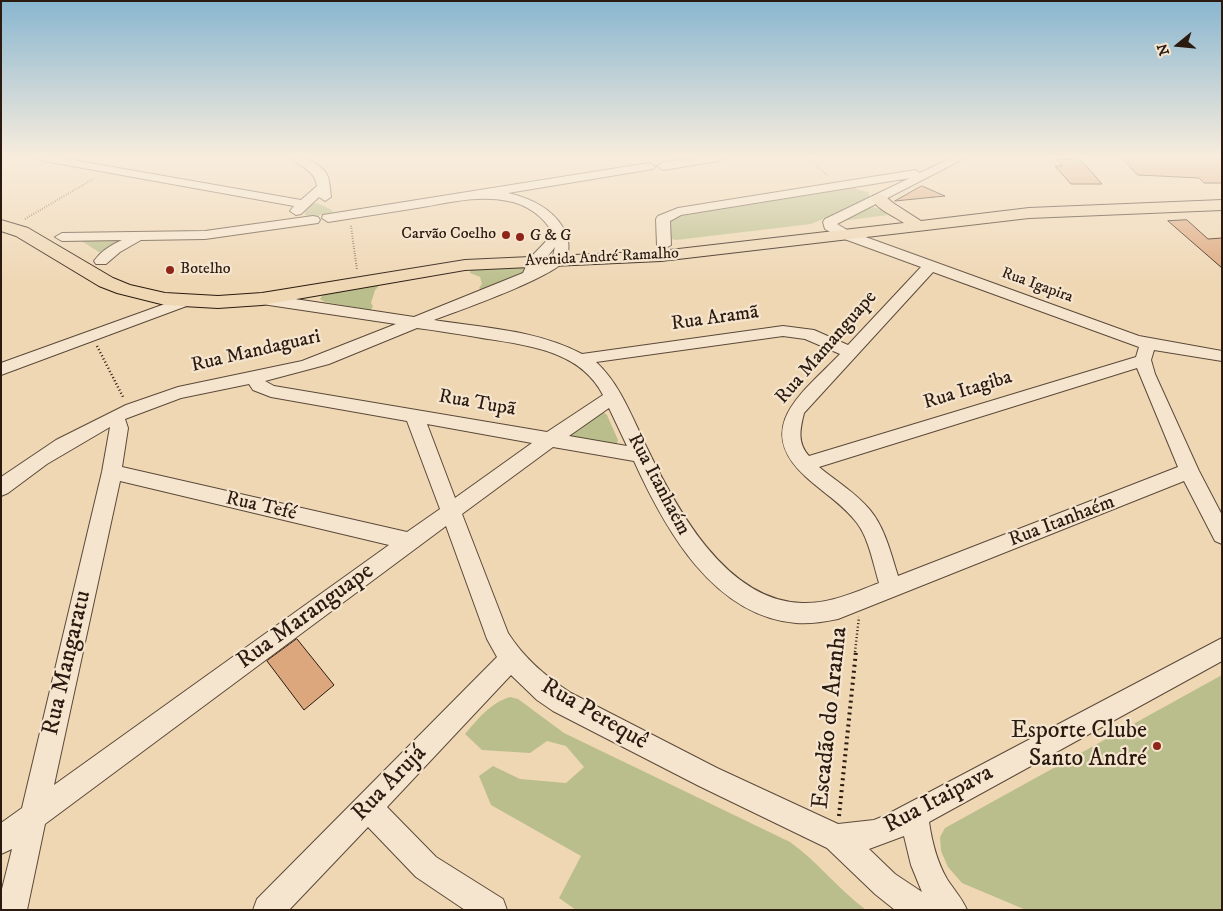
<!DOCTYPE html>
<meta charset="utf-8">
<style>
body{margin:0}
#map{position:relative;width:1223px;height:911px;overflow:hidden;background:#efd7b4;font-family:"IM FELL DW Pica",serif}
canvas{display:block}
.frame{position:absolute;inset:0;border:2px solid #2a1a10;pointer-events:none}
.north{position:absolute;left:1153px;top:20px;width:50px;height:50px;-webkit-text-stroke:4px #f5e5ce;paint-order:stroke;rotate:253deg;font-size:14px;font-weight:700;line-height:20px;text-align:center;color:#2a1a10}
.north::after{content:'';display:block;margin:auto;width:18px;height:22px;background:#2a1a10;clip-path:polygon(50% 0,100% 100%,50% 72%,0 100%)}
</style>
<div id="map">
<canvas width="1223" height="911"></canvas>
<div class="frame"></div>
<div class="north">N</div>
</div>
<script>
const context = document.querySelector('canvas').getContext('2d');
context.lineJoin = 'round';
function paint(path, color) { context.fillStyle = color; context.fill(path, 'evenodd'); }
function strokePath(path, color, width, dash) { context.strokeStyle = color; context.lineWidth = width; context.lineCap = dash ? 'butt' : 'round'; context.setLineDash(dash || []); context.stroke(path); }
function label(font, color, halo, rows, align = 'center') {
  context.font = font + ' "IM FELL DW Pica",serif'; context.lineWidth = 4.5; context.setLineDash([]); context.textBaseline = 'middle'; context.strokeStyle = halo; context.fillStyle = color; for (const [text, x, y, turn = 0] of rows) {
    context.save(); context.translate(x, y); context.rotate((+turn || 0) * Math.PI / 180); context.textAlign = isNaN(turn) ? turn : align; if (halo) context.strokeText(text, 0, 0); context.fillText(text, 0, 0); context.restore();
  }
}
paint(new Path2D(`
 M853 188 868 192 871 199 811 224 676 240 671 239 669 219 675 217Z
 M317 203 332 210 333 212 313 217 305 215V212L312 204Z
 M870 207 879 208 888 215 841 221Z
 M80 240H124L102 254Z
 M524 267 525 272 482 291 479 288 482 284 480 277 470 273 471 268Z
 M377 283 378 287 375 290 371 303 373 306 371 310 325 302 320 299 324 293Z
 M603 412 607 415 618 440 617 443 614 445 570 436Z
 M1222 675V910H1026L962 883 948 867 941 851 940 837 945 828Z
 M510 697 518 699 564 733 790 842C818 862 838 889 866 910H576L559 898 581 856 491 805 479 776 493 766 520 779 566 783 584 767 566 746 547 741 530 753 482 750 465 734C478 719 490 703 510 697Z`), '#babe8c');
const building = new Path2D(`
 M1122 158H1218L1222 161V183H1204L1199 178 1138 175Z
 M1056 159 1081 160 1102 184H1071L1055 166H1062Z
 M922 186 945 196 895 201Z
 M1187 220 1208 239 1222 238V268L1168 221Z
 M297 639 334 685 304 710 267 661Z`);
paint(building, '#dda77e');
strokePath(building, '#2a1a10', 1);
const minor = new Path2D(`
 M38 158H61L301 200 317 186C315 170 302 169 292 158 305 157 323 164 328 177 330 183 330 191 331 197L325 201 319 197 301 214 296 215 290 211 294 206 44 161Z
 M697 158H724L718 161 663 170 657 166 663 162Z
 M951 158H965L837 224 849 231 1139 336 1222 351V361L1154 350 1151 360 1155 374 1199 471 1222 515V544L1215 541 1184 481 838 619C824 622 810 624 796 623 713 616 665 529 634 461L553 447 462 514 508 633C524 658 546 677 571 693L717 768 838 824 874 820 884 816 1222 638V661L929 822C932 842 937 862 947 879 954 890 962 898 967 910H895L875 894 827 848 699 786 553 711 537 700 511 675 387 807 436 857 503 899 507 910H465L416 877 368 827 289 910H253L257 899 497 657 487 639 446 526 45 824 27 910H1V893L12 849 1 854V823L22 808 102 472 110 427 47 464 8 493 1 496V477L56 440 126 405 178 387 302 361 396 324 262 304 257 302 255 299 257 296 262 294 414 317 523 273 530 258 553 234C545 217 526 204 508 201 480 195 451 202 423 207 392 212 360 217 328 222L322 218 323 215 649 163 653 165 655 167 653 169 508 193C529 198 550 207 562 226 568 235 571 248 566 259 555 277 458 311 434 320 483 328 538 330 582 354L783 326 814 330 848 345 921 267 839 237 825 229 823 222 825 219 910 178 681 215 670 221 671 245 664 249 657 245 656 219 658 216 678 208 915 170 920 173ZM555 247 553 256 540 266ZM933 272 1139 347 1136 357 809 456C797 443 800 429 804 413ZM417 328C441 331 464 335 488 339 532 346 581 352 603 395L547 432 274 386 265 381 329 364ZM783 336 805 339 840 354C804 392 751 427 806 477 822 492 843 504 857 523 869 539 873 563 879 583 853 593 829 604 802 603 725 601 675 506 646 446 632 417 620 384 596 362ZM1137 368 1178 467 898 576C891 554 885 528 870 510 856 493 836 481 819 467ZM249 384 253 390 271 397 407 421 440 509 407 532 122 467 128 428 125 419 181 398ZM609 408 627 446 569 436ZM427 424 532 443 455 498ZM120 481 389 545 54 785ZM904 836 911 865 922 892 895 874 869 849Z
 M313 216 318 217 320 220 318 223 205 239 141 240 120 252 106 264H96L94 261C101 251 111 245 122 240L62 241 55 237 62 233 205 231Z
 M187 296 192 298 195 301 192 304 1 375V363Z`);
const major = new Path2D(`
 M879 194 885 196 893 203 921 221 1029 208 1222 200V210L1029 218 661 261 465 270 262 305 218 308 165 305 117 293 99 286 16 236 1 231V220L28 228 113 278 130 285 165 293 218 296 262 293 465 260 661 251 904 223C892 215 880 211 871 199L873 196Z`);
strokePath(minor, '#5b4939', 2);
strokePath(major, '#2a1a10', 2);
strokePath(new Path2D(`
 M808 158 828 176
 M25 219 93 179
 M351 226 357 270`), '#2a1a10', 2, [0.5, 2]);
strokePath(new Path2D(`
 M97 346 124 399
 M855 652 859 617`), '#2a1a10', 2.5, [1, 2.5]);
strokePath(new Path2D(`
 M839 816 856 651`), '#2a1a10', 4, [2, 4]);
paint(minor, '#f5e5ce');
paint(major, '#efd7b4');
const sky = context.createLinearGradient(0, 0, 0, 285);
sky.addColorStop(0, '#89b6d0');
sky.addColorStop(0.55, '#f8eddd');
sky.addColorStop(1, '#f8eddd00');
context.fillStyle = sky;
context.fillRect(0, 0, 1223, 285);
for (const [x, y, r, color] of [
 [506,235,5,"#8f2418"],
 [520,237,5,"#8f2418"],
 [170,270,5,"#8f2418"],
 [1157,746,5,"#8f2418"]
]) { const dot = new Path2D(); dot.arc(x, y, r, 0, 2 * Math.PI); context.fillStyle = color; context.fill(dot); strokePath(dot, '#f5e5ce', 2); }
label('16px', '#2a1a10', '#f5e5ce', [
 ["Carvão Coelho",496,235,"right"],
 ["G & G",530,237],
 ["Botelho",180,270]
], 'left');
label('16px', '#2a1a10', '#f5e5ce', [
 ["Avenida André Ramalho",602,258,-3],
 ["Rua Igapira",1037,286,20]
]);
label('20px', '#2a1a10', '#f5e5ce', [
 ["Rua Aramã",715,319,-8],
 ["Rua Mamanguape",827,348,-49],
 ["Rua Mandaguari",256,352,-13],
 ["Rua Itagiba",968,391,-17],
 ["Rua Tupã",477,404,10],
 ["Rua Itanhaém",658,485,62],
 ["Rua Tefé",261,507,13],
 ["Rua Itanhaém",1062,522,-21]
]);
label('24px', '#2a1a10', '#f5e5ce', [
 ["Rua Maranguape",306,617,-36],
 ["Rua Mangaratu",68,663,-77],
 ["Rua Perequê",594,715,30],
 ["Escadão do Aranha",831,718,-84],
 ["Rua Arujá",390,784,-46],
 ["Rua Itaipava",939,800,-28]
]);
label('24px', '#2a1a10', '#f5e5ce', [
 ["Esporte Clube",1147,732],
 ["Santo André",1147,760]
], 'right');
</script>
